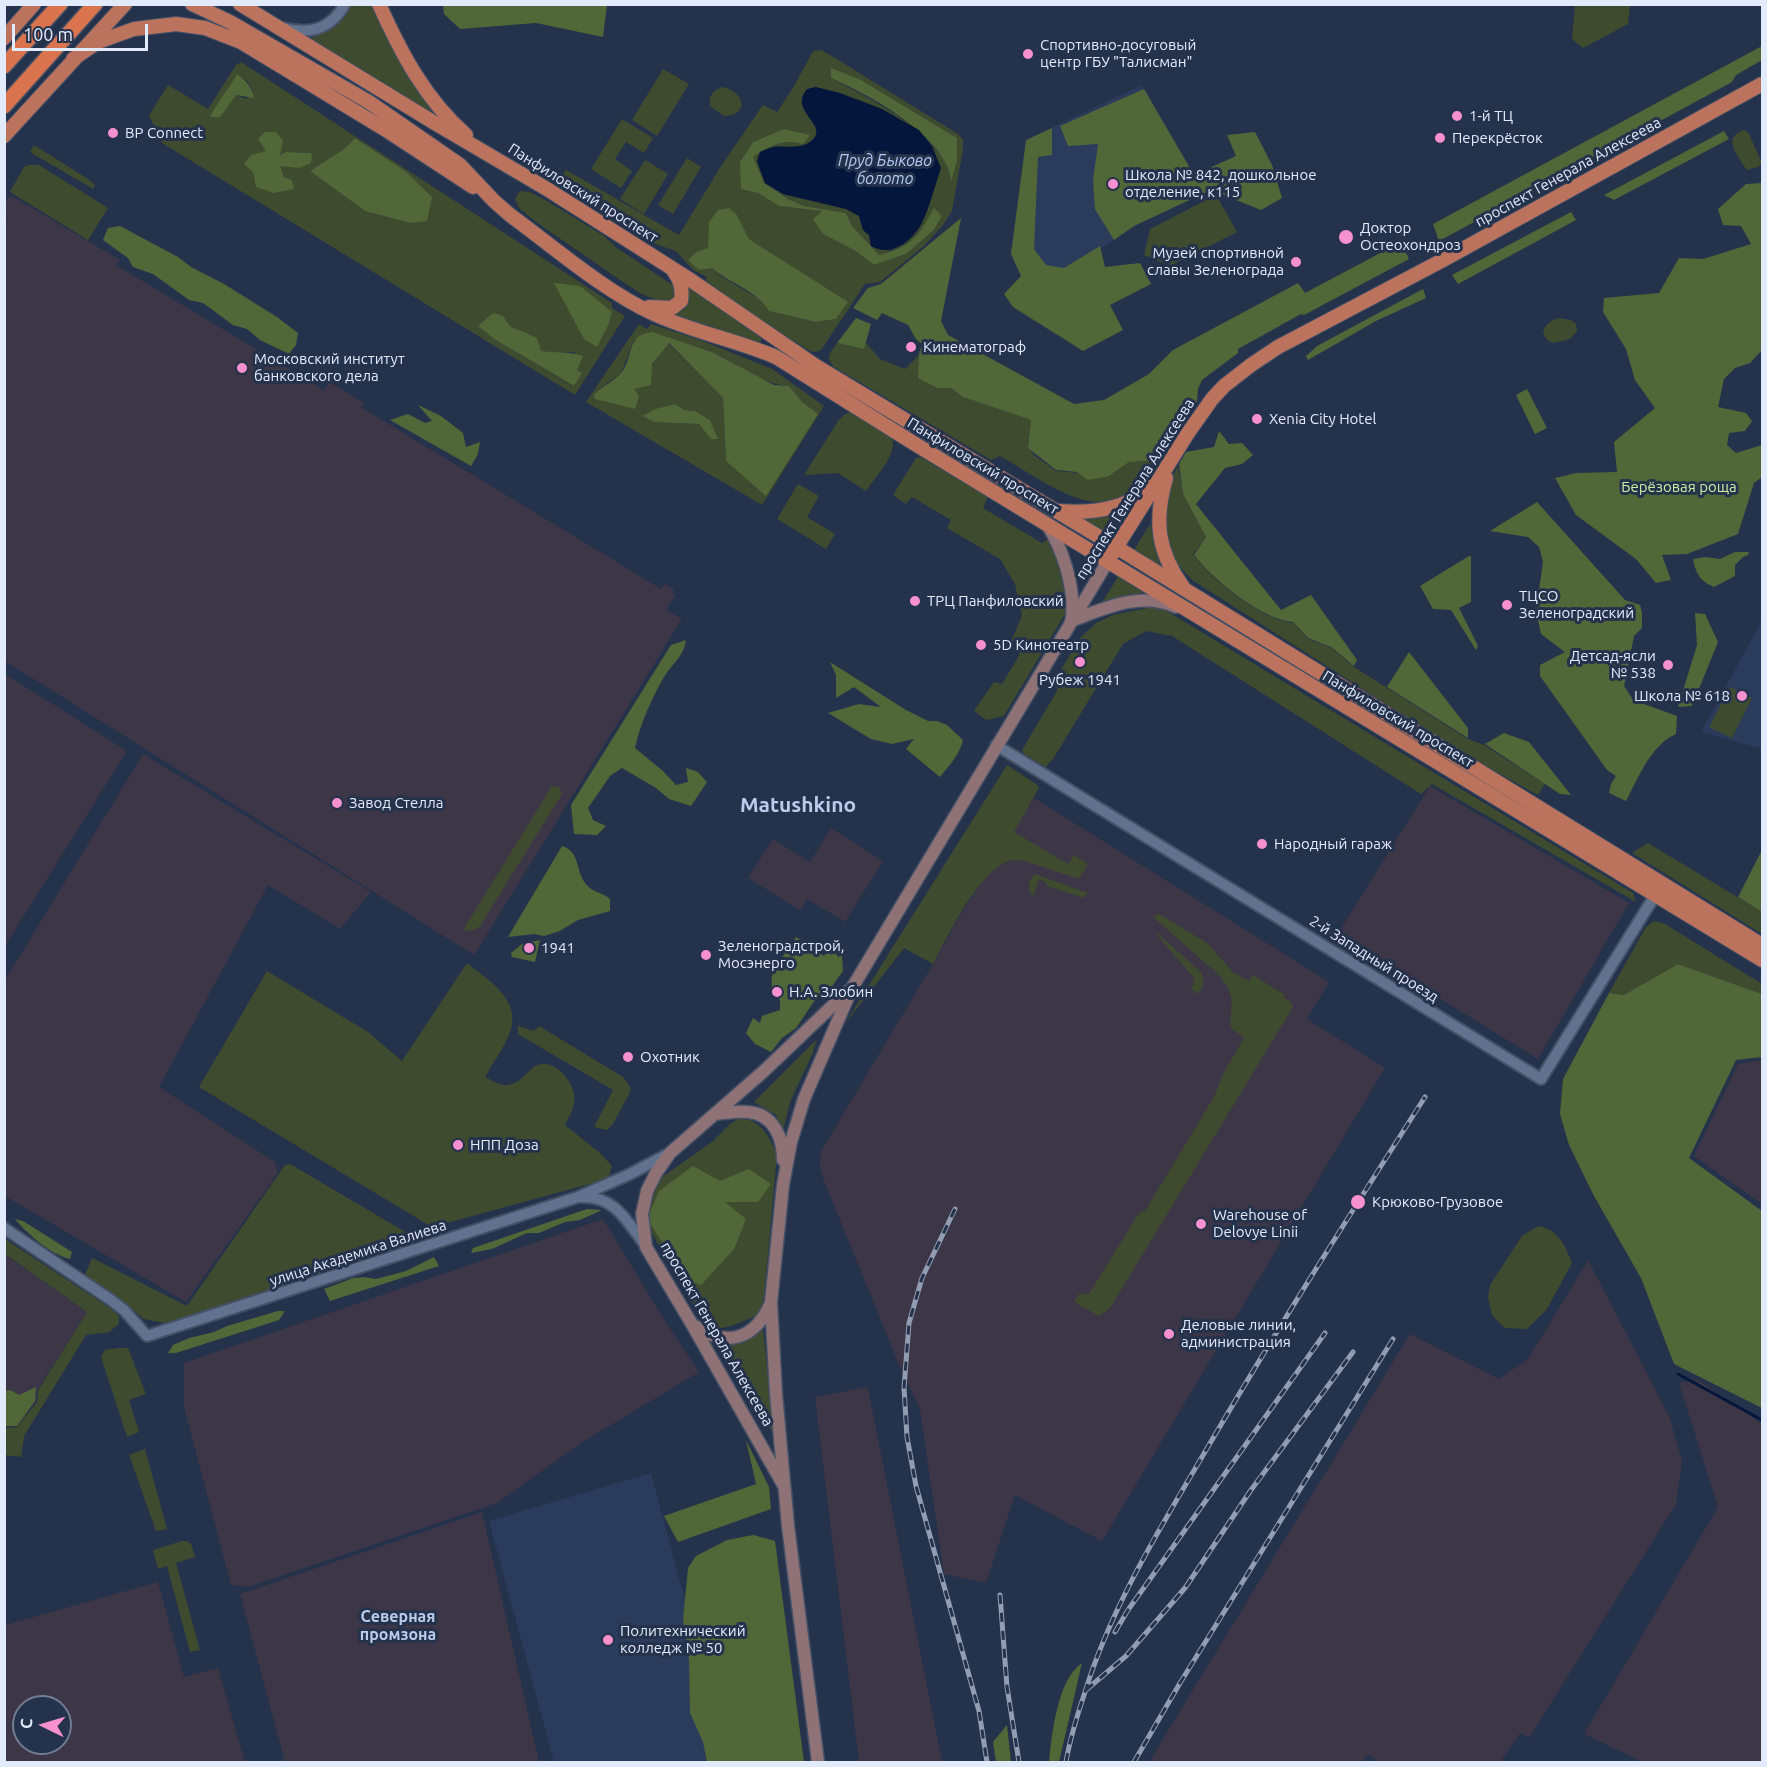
<!DOCTYPE html>
<meta charset="utf-8">
<style>
body{margin:0}
#map{position:relative;width:1767px;height:1767px;overflow:hidden;background:#25324c;font-family:Ubuntu,sans-serif}
canvas{display:block}
.frame{position:absolute;inset:0;border:6px solid #e2ebfc;pointer-events:none}
.north{position:absolute;left:12px;top:1695px;width:60px;height:60px;box-sizing:border-box;background:#25324c;border:2px solid #717c92;border-radius:50%;rotate:275deg;font-size:16px;font-weight:700;line-height:24px;text-align:center;color:#e2ebfc}
.north::after{content:'';display:block;margin:auto;width:21px;height:27px;background:#f790cf;clip-path:polygon(50% 0,100% 100%,50% 72%,0 100%)}
.scale{position:absolute;left:12px;top:24px;width:136px;height:27px;box-sizing:border-box;border:3px solid #e2ebfc;border-top:0;padding-left:8px;font-size:18px;line-height:21px;white-space:nowrap;color:#e2ebfc;-webkit-text-stroke:4px #25324c;paint-order:stroke}
</style>
<div id="map">
<canvas width="1767" height="1767"></canvas>
<div class="frame"></div>
<div class="north">С</div>
<div class="scale">100 m</div>
</div>
<script>
const context = document.querySelector('canvas').getContext('2d');
context.lineJoin = 'round';
function paint(path, color) { context.fillStyle = color; context.fill(path, 'evenodd'); }
function strokePath(path, color, width, dash) { context.strokeStyle = color; context.lineWidth = width; context.lineCap = dash ? 'butt' : 'round'; context.setLineDash(dash || []); context.stroke(path); }
function label(font, color, halo, rows, align = 'center') {
  context.font = font + ' Ubuntu,sans-serif'; context.lineWidth = 6; context.setLineDash([]); context.textBaseline = 'middle'; context.strokeStyle = halo; context.fillStyle = color; for (const [text, x, y, turn = 0] of rows) {
    context.save(); context.translate(x, y); context.rotate((+turn || 0) * Math.PI / 180); context.textAlign = isNaN(turn) ? turn : align; if (halo) context.strokeText(text, 0, 0); context.fillText(text, 0, 0); context.restore();
  }
}
paint(new Path2D(`
 M10 195 120 260 116 265 324 390 329 382 364 403 362 408 617 562 661 589 665 584 674 590 673 593 675 595 666 610 682 619 474 955 5 661 4 227 8 221 5 218 4 205Z
 M5 674 127 751 5 946Z
 M143 754 371 892 340 929 268 885 159 1087 275 1162 278 1173 186 1302 5 1196V980Z
 M1430 786 1629 903 1538 1059 1337 935Z
 M1034 798 1329 982 1307 1019 1385 1068 1102 1541 1015 1495 986 1583 944 1574 920 1409 897 1360 823 1178 820 1168 821 1151 933 964 958 919Z
 M831 828 883 861 845 922 807 899 800 910 748 878 773 839 810 862Z
 M1762 1060V1204L1694 1156 1738 1064Z
 M603 1219 663 1318 699 1372 584 1441 497 1503 248 1587 231 1585 184 1407V1363Z
 M4 1254 87 1312 37 1390 36 1401 17 1426 5 1427Z
 M1588 1260 1669 1416 1682 1461 1676 1504 1529 1738 1520 1733 1500 1762H1380L1368 1755 1361 1762H1149L1410 1334 1499 1379 1528 1359Z
 M1698 1380 1762 1424V1762H1643L1584 1734 1718 1507 1679 1383Z
 M868 1387V1388L942 1762H859L815 1397Z
 M482 1512 539 1762H285L240 1594Z
 M158 1582 184 1677 218 1668 245 1762H5V1625ZM24 1707H60V1743H24Z`), '#3c3647');
paint(new Path2D(`
 M1142 85 1204 193 1134 226 1057 279 1023 261 1040 133Z
 M1762 620V749L1701 732Z
 M651 1473 727 1758 709 1762H554L489 1521Z`), '#2b3b5b');
paint(new Path2D(`
 M351 5H373L436 113 419 107 308 40 334 25Z
 M1575 5H1630L1628 24 1583 48 1572 39Z
 M821 50 835 58 958 134 963 140V149L952 211 943 225 924 246 880 282 865 284 821 350 816 352 810 351 703 285 707 277 693 270 676 251 650 242 557 181 566 170 679 235 721 166 763 105 777 112 793 88 813 51ZM831 69 861 80 957 138 951 179 945 160 919 129 874 101 831 78ZM801 103 921 225 905 243 891 251 871 246 869 235 863 230 859 216 846 209 783 194 765 183 757 161 774 147C786 147 821 149 816 128 813 120 805 110 801 103ZM784 129 792 141 765 147 752 157 764 183 788 199 804 206 846 213 852 226 879 255C910 247 919 236 934 209L942 216 934 230 906 254 874 265 854 250 823 234V211L779 206 758 193 740 162 753 142ZM737 215 749 239 847 302 836 319 816 322 769 311 763 301 721 276 712 268 688 260 696 252 708 248Z
 M241 62 612 303V308L625 316 575 395 162 143 149 115 168 85 208 109 236 65ZM237 74 247 81 252 89 247 99 236 95 216 105 229 89ZM355 138 405 171 410 223 365 211 310 171 344 149ZM266 151 279 155 286 152 312 153 279 166 284 177 292 180 293 189 257 187 253 172ZM503 316 510 326 523 332 541 351 555 353 575 352 577 371 582 373 573 386 494 339 478 326Z
 M663 69 689 84 657 136 632 120Z
 M722 87C744 91 751 115 724 116L710 106C709 95 712 91 722 87Z
 M622 119 653 138 644 153 626 142 615 159 632 171 621 188 591 169Z
 M1744 130 1748 132 1762 163 1758 167 1747 170C1738 157 1721 137 1744 130Z
 M34 145 88 179 95 185 93 189 30 152Z
 M687 158 701 167 673 214 658 205Z
 M645 160 668 174 644 214 620 199Z
 M29 165H39L108 208 88 240 10 192 24 167Z
 M520 191 530 192 547 201 604 236 617 248 674 286C676 293 675 296 670 302L663 303 640 293 623 282 536 222 519 208 515 199Z
 M1216 195 1237 232 1170 266 1144 255 1150 229Z
 M688 287 761 338V342L758 343 673 315 686 308Z
 M1559 318 1571 320 1576 324 1577 331 1570 339 1554 343 1547 340 1543 333C1546 323 1550 321 1559 318Z
 M639 324 647 329 651 324 703 341 772 369 824 406 762 505 586 402ZM634 340C660 342 688 341 712 352 738 364 761 384 789 386L802 402 817 414 766 495 726 461 723 398 668 343 634 389 594 393 621 373ZM675 404 684 410 695 411 710 420 717 439H711L699 424 654 422 655 409Z
 M837 343 863 349 866 343 880 359 905 369 919 355V378L937 388H951L963 397 1031 420 1028 447 1035 456 1056 471 1109 476 1129 462 1158 460C1113 539 1056 488 1000 456L991 460 834 367 829 360 830 353Z
 M852 412 892 437C898 455 875 477 866 491L838 473 804 475 838 421 845 414Z
 M920 457 988 496 983 508 1042 543 1051 537 1066 597 1065 614 1004 716 986 720 974 711 994 682 1002 684 1020 654 1009 646 1022 616 1015 584 1000 559 947 528 951 520 912 497 906 504 893 495 916 458Z
 M1178 466 1183 494 1206 537 1193 555C1212 580 1262 620 1293 623L1308 639 1330 647 1354 667 1468 739 1484 745 1545 784 1538 795 1469 757 1192 580 1178 565 1171 550 1163 519V494Z
 M798 484 819 496 807 517 835 534 826 549 777 519Z
 M1122 513 1108 533 1103 532 1081 520Z
 M1150 524 1160 566 1134 550Z
 M1118 577 1144 592 1101 604Z
 M1153 607 1165 610 1633 893 1636 902 1432 784 1421 794 1172 636 1146 631 1123 644 1053 759 1046 767 1024 754 1022 750 1057 691 1056 678 1080 638 1096 623 1113 615Z
 M1730 687 1752 698 1732 738 1709 727Z
 M1007 765 1036 784 1039 788 1014 832 1068 864 1074 855 1088 864 1079 879 1025 861C1018 860 1012 859 1006 862 977 875 948 936 933 964L904 948 844 1025Z
 M552 786 559 787 562 794 480 926 473 931 463 930Z
 M1648 843 1762 912V934L1632 853Z
 M1035 874 1088 893 1084 898 1047 886V883L1039 879 1034 895 1030 893 1029 882Z
 M1159 914 1207 943 1233 972 1249 981 1253 975 1285 995 1284 998 1291 1002 1293 1007 1110 1308 1099 1316 1074 1302 1079 1294H1089L1139 1213 1145 1211 1214 1097 1224 1072 1244 1038 1231 1028C1229 1000 1239 1000 1218 974L1153 917Z
 M1654 921 1665 924 1762 984V994L1678 964 1624 995 1609 993 1646 927Z
 M1156 934H1158L1202 973 1204 984 1198 994 1191 989 1195 979Z
 M467 963C488 980 522 1000 510 1032 505 1047 493 1062 485 1077 490 1079 497 1084 502 1085 523 1087 527 1066 542 1064 559 1062 578 1087 574 1103 573 1111 568 1118 565 1125L600 1153 612 1166 608 1179 432 1227 199 1087 267 971 368 1032 402 1061Z
 M518 1026 534 1031 539 1026 623 1077 631 1088 630 1092 613 1124 607 1130 594 1127 613 1090 518 1034Z
 M817 1039 812 1055 790 1102 783 1131 776 1115 754 1102Z
 M739 1118C762 1120 769 1136 777 1155L763 1307 756 1316 731 1326 721 1328 704 1324 645 1221 646 1201 658 1180 713 1141 730 1124Z
 M290 1164 407 1233 406 1241 400 1246 197 1315 165 1323 144 1319 115 1295 87 1281 85 1275 92 1258 187 1306 285 1165Z
 M1538 1226C1558 1229 1565 1245 1572 1263L1547 1309 1527 1329 1505 1328 1492 1315 1488 1298 1490 1285 1522 1236Z
 M5 1239 110 1308 119 1316V1324L109 1332 86 1335 24 1436 21 1457 5 1455V1428L17 1427 37 1402 38 1390 87 1312 5 1254Z
 M763 1329 774 1435 720 1346C738 1346 749 1341 763 1329Z
 M118 1348H128L146 1394 129 1400 139 1432 127 1437 101 1357 105 1350Z
 M145 1449 167 1529 156 1531 129 1455Z
 M182 1541H187L191 1544 195 1557 176 1563 200 1650 190 1652 167 1566 158 1569 153 1550Z`), '#3f4b2f');
paint(new Path2D(`
 M443 5V4L607 5 603 37 536 23 460 29 444 14Z
 M1762 46V60L1736 75 1732 82 1439 241 1433 224Z
 M831 68 861 80 957 138V161L951 181C947 136 869 95 831 78Z
 M237 74C247 81 251 86 254 98L236 95 220 117H210C217 102 229 89 237 74Z
 M1144 89 1194 175 1236 156 1227 135 1255 132 1272 165 1282 198 1261 210 1211 190 1134 226 1114 240 1095 209 1093 180 1098 144 1068 146 1060 126Z
 M1052 128V155L1038 157 1034 249 1046 265 1064 268 1100 246 1105 267 1140 263 1151 284 1110 305 1123 330 1083 351 1013 307 1004 294 1021 276 1011 254 1026 140Z
 M784 129 810 135 803 144C786 138 767 146 753 157L764 183 788 199 804 206 846 213 852 226 879 255C911 247 919 236 934 208L942 216 934 230 906 254 874 265 854 250 823 234 813 219 822 211 779 206 758 193 741 189 740 162 753 142Z
 M1724 131 1729 139 1614 200 1604 195Z
 M265 132H276L283 141 280 155 286 152 312 153 311 163 299 168 280 166 284 177 292 180 294 189 273 193 256 187 253 172 244 164 251 155 266 151 258 139Z
 M355 138 405 171 432 197 427 221 410 223 365 211 310 171 344 149Z
 M1762 183V350L1750 363 1735 368 1724 379 1718 407 1746 413 1752 421 1745 431 1729 433 1727 445 1736 453 1762 445V477L1754 483 1738 534 1687 554 1662 555 1671 580 1656 583 1636 559 1576 515 1555 478 1576 473 1617 472 1614 442 1655 408 1635 380 1626 349 1603 312 1604 298 1659 293 1679 258 1703 259 1751 244 1741 226 1723 225 1718 209 1746 184Z
 M729 208 737 215 749 239 848 302 836 319 816 322 769 311C757 290 730 284 712 268L699 270 688 260 696 252 708 248 709 222 718 210Z
 M1571 212 1576 220 1458 284 1452 275Z
 M961 218 941 321 948 335 1074 404 1104 400 1149 374 1173 350 1298 283 1305 293 1401 242 1409 259 1304 315 1301 314 1238 349V353L1202 380 1198 389 1197 403 1158 460 1129 462 1109 476 1088 480 1077 472 1056 470 1028 448 1031 420 963 397 951 388H937L918 378 919 354 922 344 916 339 908 325 882 313 877 320 853 308 868 288 881 284Z
 M120 226 178 257 191 267 224 284 277 317 298 333 296 345 289 354 260 340 247 329 233 325 203 303 189 300 153 274 133 267 128 258 103 240 108 228Z
 M554 283 580 286 612 312 609 323 597 347 584 339Z
 M1423 289 1426 298 1376 321 1308 360 1306 356 1317 346Z
 M493 313 503 316 510 326 537 338 541 351C555 353 570 351 583 356L577 370 582 373 574 386 494 339 478 326Z
 M856 318 871 324 864 349 837 343Z
 M652 332 712 352 774 385 789 386 802 402 818 414 766 496 726 461 723 398 669 343 652 364 651 385 634 389 639 396 635 409 595 399 594 394C602 387 615 380 622 372 634 355 626 335 652 332Z
 M1527 389 1547 428 1535 434 1516 395Z
 M675 404 684 410 695 411 710 420 718 439H711L699 424 654 422 643 416 655 409Z
 M418 405 441 416 463 433 466 447 480 442 478 454 471 466 390 420 408 414 425 423 432 421Z
 M1219 431 1229 444 1242 443 1253 455 1242 464 1225 468 1196 504 1281 610 1311 595 1357 660 1354 666 1331 647 1308 638 1293 622C1262 620 1212 579 1194 555L1206 537 1183 494 1179 464 1186 452 1214 447Z
 M1537 502 1625 600 1640 605 1642 612V628L1634 636 1624 686 1633 700 1677 716 1676 734C1650 746 1639 777 1626 801L1609 793 1611 784 1616 776 1607 770 1540 676V665L1565 652 1541 634 1536 611 1543 562 1539 547 1528 537 1490 531Z
 M1735 552H1749L1748 555 1743 557 1735 565V576L1714 587C1700 581 1696 574 1693 559L1706 557 1720 559Z
 M1469 556H1471V602L1459 608 1478 646 1476 650 1451 610 1433 609 1420 586Z
 M1695 613 1705 614 1718 642 1692 706 1678 707 1697 645Z
 M686 640C684 656 672 664 664 677 652 698 640 724 635 748L663 771 676 785 688 782 686 768 698 772 707 782 691 806 669 799 656 788 622 768 610 776 588 808 593 820 606 826 597 835 574 834 571 805 671 645Z
 M1409 652 1468 728V738L1387 687Z
 M830 662 906 710 928 721H937L947 725 963 740C960 754 949 766 940 777L906 749 914 739 892 744 871 739 828 713 859 704 881 707 854 687 836 698V675Z
 M1504 733 1529 742 1571 795 1560 794 1485 744Z
 M562 846C581 852 575 871 586 884 593 893 602 892 610 899V911L578 920 560 931 544 936 534 934 508 937Z
 M1762 850V912L1738 897Z
 M796 937 824 956 829 950 831 955 835 952 838 957 842 955 843 971 825 996 817 997 796 1028 782 1038 771 1052 755 1044 746 1033 753 1018 760 1023 762 1016 780 1010V1000L772 992C772 987 771 981 772 976 776 964 789 948 796 937Z
 M540 940 535 962 512 957 511 953 522 944Z
 M1678 964 1762 994V1057L1736 1060 1689 1158 1762 1211V1408L1674 1364 1641 1278 1594 1196 1569 1145 1560 1114 1563 1079 1609 993 1624 995Z
 M693 1166 720 1181 749 1169 771 1184 758 1202H725L746 1219 734 1249 701 1285 687 1280 647 1219 659 1191Z
 M587 1209 602 1210 580 1220 565 1222 539 1233H527L492 1249 471 1253 473 1248Z
 M15 1219 23 1221 72 1252 70 1259C52 1255 27 1234 15 1219Z
 M434 1257 439 1266 330 1301 324 1289 353 1278 364 1277 376 1279 406 1271Z
 M278 1311H285L279 1320 176 1353H168L173 1345 189 1338 214 1332 227 1326Z
 M36 1387 35 1401 17 1426H5V1391L10 1390 19 1395Z
 M746 1440 769 1487 771 1509 678 1542 664 1516 756 1484Z
 M753 1535 775 1541 804 1762H707L703 1742 690 1713 689 1660 683 1619 688 1568 696 1556 727 1540Z
 M1082 1663 1059 1762H1049C1052 1734 1057 1680 1082 1663Z
 M1007 1725 1011 1762H996L993 1742Z`), '#526737');
paint(new Path2D(`
 M816 87 840 93 882 109 919 130 932 146 941 168C935 186 930 206 922 223 913 241 890 258 871 246L869 235 863 230 859 216 846 209 783 194 765 183 757 161 760 152C764 150 769 148 773 147 785 145 800 150 810 142 833 126 787 112 807 89Z`), '#04163b');
strokePath(new Path2D(`
 M1678 1374 1762 1420`), '#04163b', 3);
const tertiary = new Path2D(`
 M284 28C311 35 331 29 345 4
 M996 745 1541 1079 1659 889
 M581 1197C616 1196 627 1222 646 1246
 M4 1228 111 1300 124 1310 147 1336 578 1197 628 1175 670 1153`);
const secondary = new Path2D(`
 M1047 524C1063 550 1075 587 1072 617
 M1071 621C1105 608 1141 591 1176 607
 M715 1114C726 1113 738 1111 748 1112 774 1114 783 1138 783 1160
 M695 1326C727 1348 754 1339 770 1305
 M784 1486 693 1326 646 1247 642 1214 647 1191 656 1173 670 1153 764 1071 848 991
 M818 1762 788 1526 776 1394 771 1302 783 1185 791 1142 804 1099 852 988 1108 561`);
const primary = new Path2D(`
 M192 4 230 22 369 102 460 165 494 201 510 215C555 248 604 291 654 314 693 332 736 340 776 357L915 444 1762 960
 M240 4 433 122 547 189 692 281 816 366 1116 547 1762 945
 M379 4C401 53 425 99 466 135
 M4 38 34 4
 M73 59 98 42 134 29 176 24 205 28 241 42 386 130 473 187
 M4 136 125 4
 M649 307 672 308 681 301C683 288 680 280 673 270
 M1166 478C1154 520 1157 551 1183 587
 M1059 511C1084 513 1113 511 1135 498 1141 495 1145 490 1150 486
 M1112 554 1188 433 1212 399 1224 386 1251 365 1278 347 1443 260 1762 84`);
const trunk = new Path2D(`
 M4 66 60 4
 M4 106 95 4`);
strokePath(tertiary, '#445066', 14);
strokePath(secondary, '#445066', 15);
strokePath(primary, '#445066', 16);
strokePath(trunk, '#445066', 18);
strokePath(tertiary, '#61718e', 10);
strokePath(secondary, '#8e7276', 12);
strokePath(primary, '#bb735e', 14);
strokePath(trunk, '#d9744e', 15);
const rail = new Path2D(`
 M955 1209 922 1278 909 1323 904 1388 907 1437 916 1486 979 1711 987 1762
 M1000 1595 1007 1687 1019 1762
 M1115 1632 1128 1610 1325 1333
 M1086 1690 1126 1656 1185 1588 1251 1490 1353 1352
 M1066 1762C1070 1738 1077 1716 1085 1692 1111 1608 1157 1533 1202 1457 1273 1335 1349 1216 1425 1097
 M1134 1762 1180 1683 1393 1339`);
strokePath(rail, '#929db2', 5);
strokePath(rail, '#25324c', 3, [9]);
for (const [x, y, r, color] of [
 [1028,54,6,"#f790cf"],
 [1457,116,6,"#f790cf"],
 [113,133,6,"#f790cf"],
 [1440,138,6,"#f790cf"],
 [1113,184,6,"#f790cf"],
 [1346,237,8,"#f790cf"],
 [1296,262,6,"#f790cf"],
 [911,347,6,"#f790cf"],
 [242,368,6,"#f790cf"],
 [1257,419,6,"#f790cf"],
 [915,601,6,"#f790cf"],
 [1507,605,6,"#f790cf"],
 [981,645,6,"#f790cf"],
 [1080,662,6,"#f790cf"],
 [1668,665,6,"#f790cf"],
 [1742,696,6,"#f790cf"],
 [337,803,6,"#f790cf"],
 [1262,844,6,"#f790cf"],
 [529,948,6,"#f790cf"],
 [706,955,6,"#f790cf"],
 [777,992,6,"#f790cf"],
 [628,1057,6,"#f790cf"],
 [458,1145,6,"#f790cf"],
 [1358,1202,8,"#f790cf"],
 [1201,1224,6,"#f790cf"],
 [1169,1334,6,"#f790cf"],
 [608,1640,6,"#f790cf"]
]) { const dot = new Path2D(); dot.arc(x, y, r, 0, 2 * Math.PI); context.fillStyle = color; context.fill(dot); strokePath(dot, '#25324c', 2); }
label('15px', '#e2ebfc', '#25324c', [
 ["Спортивно-досуговый",1040,45],
 ["центр ГБУ \"Талисман\"",1040,62],
 ["1-й ТЦ",1469,116],
 ["ВР Connect",125,133],
 ["Перекрёсток",1452,138],
 ["Школа № 842, дошкольное",1125,175],
 ["отделение, к115",1125,192],
 ["Доктор",1360,228],
 ["Остеохондроз",1360,245],
 ["Музей спортивной",1284,253,"right"],
 ["славы Зеленограда",1284,270,"right"],
 ["Кинематограф",923,347],
 ["Московский институт",254,359],
 ["банковского дела",254,376],
 ["Xenia City Hotel",1269,419],
 ["ТЦСО",1519,596],
 ["Зеленоградский",1519,613],
 ["ТРЦ Панфиловский",927,601],
 ["5D Кинотеатр",993,645],
 ["Детсад-ясли",1656,656,"right"],
 ["№ 538",1656,673,"right"],
 ["Рубеж 1941",1080,680,"center"],
 ["Школа № 618",1730,696,"right"],
 ["Завод Стелла",349,803],
 ["Народный гараж",1274,844],
 ["Зеленоградстрой,",718,946],
 ["Мосэнерго",718,963],
 ["1941",541,948],
 ["Н.А. Злобин",789,992],
 ["Охотник",640,1057],
 ["НПП Доза",470,1145],
 ["Крюково-Грузовое",1372,1202],
 ["Warehouse of",1213,1215],
 ["Delovye Linii",1213,1232],
 ["Деловые линии,",1181,1325],
 ["администрация",1181,1342],
 ["Политехнический",620,1631],
 ["колледж № 50",620,1648]
], 'left');
label('15px', '#e2ebfc', '#25324c', [
 ["проспект Генерала Алексеева",1568,172,-29],
 ["Панфиловский проспект",583,193,32],
 ["Панфиловский проспект",983,466,31],
 ["проспект Генерала Алексеева",1135,489,-58],
 ["Панфиловский проспект",1398,719,31],
 ["2-й Западный проезд",1374,959,32],
 ["улица Академика Валиева",358,1253,-18],
 ["проспект Генерала Алексеева",717,1334,60]
]);
label('15px', '#cceea2', '#25324c', [
 ["Берёзовая роща",1679,487]
]);
label('italic 16px', '#b2c9f2', '#25324c', [
 ["Пруд Быково",885,161],
 ["болото",885,179]
]);
label('bold 16px', '#baccec', '#25324c', [
 ["Северная",398,1617],
 ["промзона",398,1635]
]);
label('bold 21px', '#baccec', '#25324c', [
 ["Matushkino",798,805]
]);
</script>
